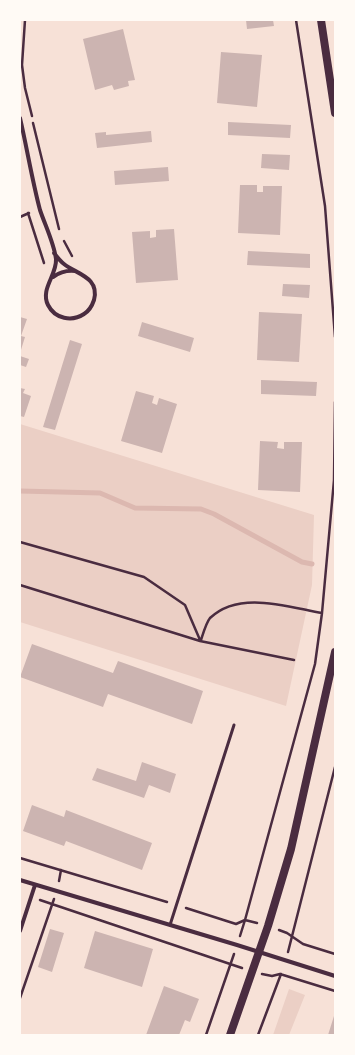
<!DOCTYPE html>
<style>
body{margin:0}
#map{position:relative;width:355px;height:1055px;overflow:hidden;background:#f7e1d7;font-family:Bitter,serif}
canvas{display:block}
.frame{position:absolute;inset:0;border:21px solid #fffaf5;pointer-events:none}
</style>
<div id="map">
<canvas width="355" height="1055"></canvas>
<div class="frame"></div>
</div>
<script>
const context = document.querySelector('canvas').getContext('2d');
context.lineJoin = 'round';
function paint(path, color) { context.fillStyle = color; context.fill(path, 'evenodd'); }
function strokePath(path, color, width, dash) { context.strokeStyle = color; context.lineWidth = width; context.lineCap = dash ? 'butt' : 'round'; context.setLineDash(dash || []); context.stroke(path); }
paint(new Path2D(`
 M20 424 314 515 312 585 286 706 20 622Z
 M289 989 305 995 289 1035H273Z`), '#ebcfc5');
strokePath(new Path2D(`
 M20 491 100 493 135 508 201 509 214 514 302 562 312 564`), '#dcb8b0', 5);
paint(new Path2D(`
 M246 20H273L274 26 247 29Z
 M123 29 135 80 128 81 129 86 114 90 112 85 95 90 83 39Z
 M221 52 262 55 257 107 217 103Z
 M228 122 291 125 290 138 228 135Z
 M151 131 152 142 97 148 95 133 106 132V135Z
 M262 154 290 155 289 170 261 168Z
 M168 167 169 181 115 185 114 171Z
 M240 185H257V192H263V186H282L280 235 238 233Z
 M174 229 178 280 136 283 132 232 150 231V238L156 237V230Z
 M248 251 310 254V268L247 265Z
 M283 284 310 285 309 298 282 296Z
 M259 312 302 314 299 362 257 360Z
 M20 317 27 319 21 336 25 337 20 353Z
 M142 322 194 338 190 352 138 336Z
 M70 340 82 344 55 430 43 427Z
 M20 356 29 359 26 367 20 365Z
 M261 380 317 382 316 396 261 394Z
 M20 388 25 389 23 393 31 396 24 417 20 416Z
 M136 391 154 396 152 403 157 405 159 398 177 404 162 453 121 441Z
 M260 441 278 442 277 448 284 449V442H302L300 492 258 490Z
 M32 644 113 673 118 661 203 691 192 724 108 694 103 707 20 677Z
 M142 762 176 774 170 793 149 785 144 798 92 780 97 768 136 781Z
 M32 805 64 817 66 810 152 843 142 870 66 841 64 846 23 831Z
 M50 929 64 933 52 972 38 967Z
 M95 931 153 949 142 987 84 968Z
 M164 986 199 999 190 1022 185 1020 179 1035H146Z
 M334 1016H335V1035H328Z`), '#ccb4b1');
strokePath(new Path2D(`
 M25 20 22 65 25 88 32 116
 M296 20 325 206 335 337
 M33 123 59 229
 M28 213 44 263
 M20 217 29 213
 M64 241 72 256
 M20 542 144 577 185 605 200 640
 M20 585 200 641 294 660
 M201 640C203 634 206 623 210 618 239 590 288 607 322 613
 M20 858 167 902
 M59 881 61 870
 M40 900 242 968
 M186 908 236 924 245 920 257 923
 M279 930 287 933 303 944 335 954
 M240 936 245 920 315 664 322 613 334 480 335 402
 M288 952 335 767
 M262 974 272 976 280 974 335 991
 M20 998 54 899
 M206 1035 234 954
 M258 1035 281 974`), '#4a2c40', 2.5);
strokePath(new Path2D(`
 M170 925 234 725`), '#4a2c40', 3);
strokePath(new Path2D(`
 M20 118C27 148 32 180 40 210 45 225 54 243 56 259 57 275 40 289 48 305 55 319 72 322 84 314 89 311 92 306 94 300 100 277 76 274 64 264 60 261 57 257 54 253
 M53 277C60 272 66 270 75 271
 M20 880 237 945 335 976
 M20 931 35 885`), '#4a2c40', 4);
strokePath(new Path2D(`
 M321 20 335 113
 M230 1035 268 926 291 849 335 652`), '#4a2c40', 8);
</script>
